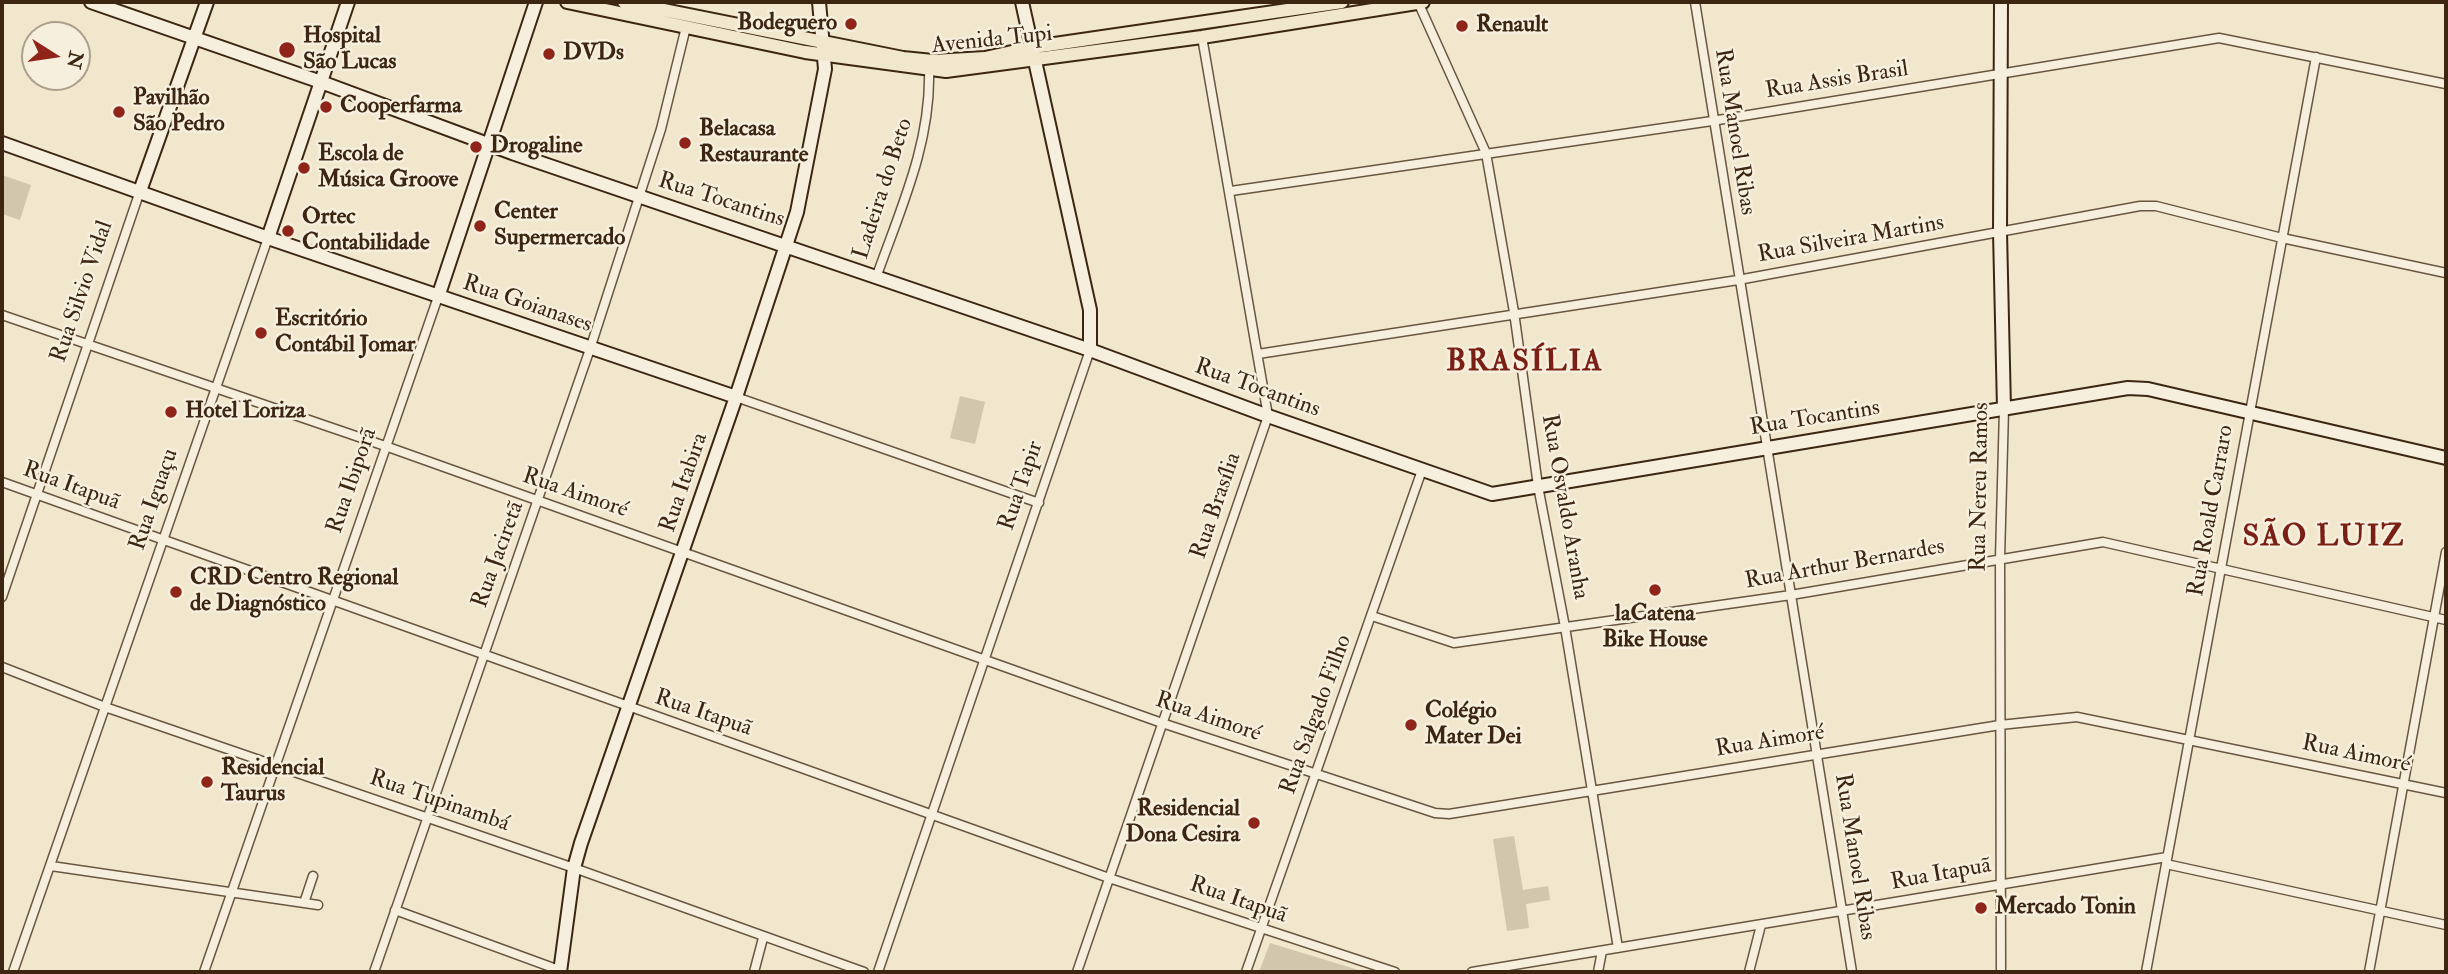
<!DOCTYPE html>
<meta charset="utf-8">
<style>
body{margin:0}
#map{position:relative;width:2448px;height:974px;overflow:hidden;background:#f1e7cc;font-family:"IM FELL Double Pica",serif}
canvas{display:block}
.frame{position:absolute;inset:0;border:4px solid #3c2612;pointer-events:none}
.north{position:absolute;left:21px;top:21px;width:70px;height:70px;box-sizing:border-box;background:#f6efde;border:2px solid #ac9f8c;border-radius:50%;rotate:102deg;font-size:19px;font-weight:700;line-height:28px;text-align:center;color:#3c2612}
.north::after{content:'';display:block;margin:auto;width:24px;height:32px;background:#8f2418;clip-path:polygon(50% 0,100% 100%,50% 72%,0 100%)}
</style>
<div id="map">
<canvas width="2448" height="974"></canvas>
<div class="frame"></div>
<div class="north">N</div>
</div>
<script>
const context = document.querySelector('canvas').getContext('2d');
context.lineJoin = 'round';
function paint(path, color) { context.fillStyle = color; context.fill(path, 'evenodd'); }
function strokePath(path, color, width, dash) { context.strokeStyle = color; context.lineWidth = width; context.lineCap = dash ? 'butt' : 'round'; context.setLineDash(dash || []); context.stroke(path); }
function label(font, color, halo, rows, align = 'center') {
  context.font = font + ' "IM FELL Double Pica",serif'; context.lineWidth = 5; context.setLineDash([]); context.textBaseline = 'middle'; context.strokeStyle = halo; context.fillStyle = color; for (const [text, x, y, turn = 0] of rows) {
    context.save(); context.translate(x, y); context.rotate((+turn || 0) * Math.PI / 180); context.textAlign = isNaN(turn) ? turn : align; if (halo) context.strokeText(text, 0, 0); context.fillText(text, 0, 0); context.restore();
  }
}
paint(new Path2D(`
 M2 175 31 185 20 220 2 214Z
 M960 396 985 402 975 444 950 438Z
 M1514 836 1523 890 1548 886 1550 900 1526 904 1529 928 1507 931 1493 839Z
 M1270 943 1365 972H1259Z`), '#d2c6ac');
const street = new Path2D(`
 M1418 2 1486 153 1514 312 1538 486 1565 627 1618 948
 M1695 2 1852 972
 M1231 191 1712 121 2219 38 2446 84
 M876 278C900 210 931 144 929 71
 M2 315 388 447 1162 723 1435 813 1449 814 2000 725 2077 717 2446 793
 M1258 354 1738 280 2140 206H2156L2282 238 2446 273
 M736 397 1039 503
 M2 482 1109 878 1395 972
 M2 597 140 191
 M1372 616 1454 643 1791 595 2103 542 2446 620
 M2 667 105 707 574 868 864 972
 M2166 864 2446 925
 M51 866 318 905
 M304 903 313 876
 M395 910 559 970
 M13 972 268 238
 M204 972 438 297
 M374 972 590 349 661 129 686 27
 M754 972 763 938
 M878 972 1090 350
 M1077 972 1268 416 1202 37
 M1246 972 1422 470
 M1472 972 2167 857
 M1598 972 1602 951
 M1749 972 1761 925
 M2001 972 2000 558 2004 409
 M2146 972 2316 57
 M2369 972 2446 552`);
const secondary = new Path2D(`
 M91 2 321 82 512 153 1090 350 1268 416 1492 494 2128 388 2148 389 2446 458
 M1022 2 1090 310V350
 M2001 2 2000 232 2004 409
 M2 143 268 238 736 397
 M140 191 207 2
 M268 238 348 2
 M438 297 536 2
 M560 972 574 868 581 843 736 397 797 212 825 69 819 2`);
const primary = new Path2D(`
 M567 2 805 52 946 71 1202 37 1423 2
 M624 2 903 58 933 61 985 58 1034 47 1342 2`);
strokePath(street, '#695640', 11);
strokePath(secondary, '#3c2612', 16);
strokePath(primary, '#3c2612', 16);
strokePath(street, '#f6efde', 8);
strokePath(secondary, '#f6efde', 12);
strokePath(primary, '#f1e7cc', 12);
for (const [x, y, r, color] of [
 [851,24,7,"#8f2418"],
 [1462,26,7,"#8f2418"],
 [287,50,9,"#8f2418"],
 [549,54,7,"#8f2418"],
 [326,107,7,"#8f2418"],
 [119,112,7,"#8f2418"],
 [685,143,7,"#8f2418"],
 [476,147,7,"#8f2418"],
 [304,168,7,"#8f2418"],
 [480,226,7,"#8f2418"],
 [288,231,7,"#8f2418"],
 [261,333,7,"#8f2418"],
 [171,412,7,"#8f2418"],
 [1655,590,7,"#8f2418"],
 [176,592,7,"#8f2418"],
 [1411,725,7,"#8f2418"],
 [207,782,7,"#8f2418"],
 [1254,823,7,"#8f2418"],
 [1981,908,7,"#8f2418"]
]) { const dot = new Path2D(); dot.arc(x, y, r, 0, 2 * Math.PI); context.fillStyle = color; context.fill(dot); strokePath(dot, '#f6efde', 2.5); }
label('bold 23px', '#3c2612', '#f6efde', [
 ["Bodeguero",837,24,"right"],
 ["Renault",1476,26],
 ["Hospital",303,37],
 ["São Lucas",303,63],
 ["DVDs",563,54],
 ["Pavilhão",133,99],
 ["São Pedro",133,125],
 ["Cooperfarma",340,107],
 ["Belacasa",699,130],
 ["Restaurante",699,156],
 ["Drogaline",490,147],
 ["Escola de",318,155],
 ["Música Groove",318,181],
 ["Center",494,213],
 ["Supermercado",494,239],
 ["Ortec",302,218],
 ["Contabilidade",302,244],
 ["Escritório",275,320],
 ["Contábil Jomar",275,346],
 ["Hotel Loriza",185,412],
 ["CRD Centro Regional",190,579],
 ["de Diagnóstico",190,605],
 ["laCatena",1655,615,"center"],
 ["Bike House",1655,641,"center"],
 ["Colégio",1425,712],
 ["Mater Dei",1425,738],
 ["Residencial",221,769],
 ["Taurus",221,795],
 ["Residencial",1240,810,"right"],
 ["Dona Cesira",1240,836,"right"],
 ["Mercado Tonin",1995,908]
], 'left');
label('23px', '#3c2612', '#f6efde', [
 ["Avenida Tupi",992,41,-6],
 ["Rua Assis Brasil",1837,81,-9],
 ["Rua Manoel Ribas",1734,132,81],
 ["Ladeira do Beto",884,189,-72],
 ["Rua Tocantins",721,201,18],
 ["Rua Silveira Martins",1851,240,-10],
 ["Rua Silvio Vidal",83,292,-71],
 ["Rua Goianases",527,305,19],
 ["Rua Tocantins",1257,389,20],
 ["Rua Tocantins",1815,419,-9],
 ["Rua Ibiporã",353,481,-71],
 ["Rua Itabira",685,483,-71],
 ["Rua Tapir",1022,486,-71],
 ["Rua Itapuã",71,487,20],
 ["Rua Nereu Ramos",1981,487,-89],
 ["Rua Aimoré",575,494,19],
 ["Rua Iguaçu",155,500,-71],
 ["Rua Brasília",1217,506,-71],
 ["Rua Osvaldo Aranha",1564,507,80],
 ["Rua Roald Carraro",2212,511,-80],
 ["Rua Jaciretã",499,555,-70],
 ["Rua Arthur Bernardes",1845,565,-10],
 ["Rua Itapuã",703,714,19],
 ["Rua Salgado Filho",1317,715,-70],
 ["Rua Aimoré",1208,718,19],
 ["Rua Aimoré",1770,742,-9],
 ["Rua Aimoré",2356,755,12],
 ["Rua Tupinambá",439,802,19],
 ["Rua Manoel Ribas",1854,857,81],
 ["Rua Itapuã",1941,875,-10],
 ["Rua Itapuã",1238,901,19]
]);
context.letterSpacing = '2px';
label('bold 30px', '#7a1f14', '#f6efde', [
 ["BRASÍLIA",1525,364],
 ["SÃO LUIZ",2324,539]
]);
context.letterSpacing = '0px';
</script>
